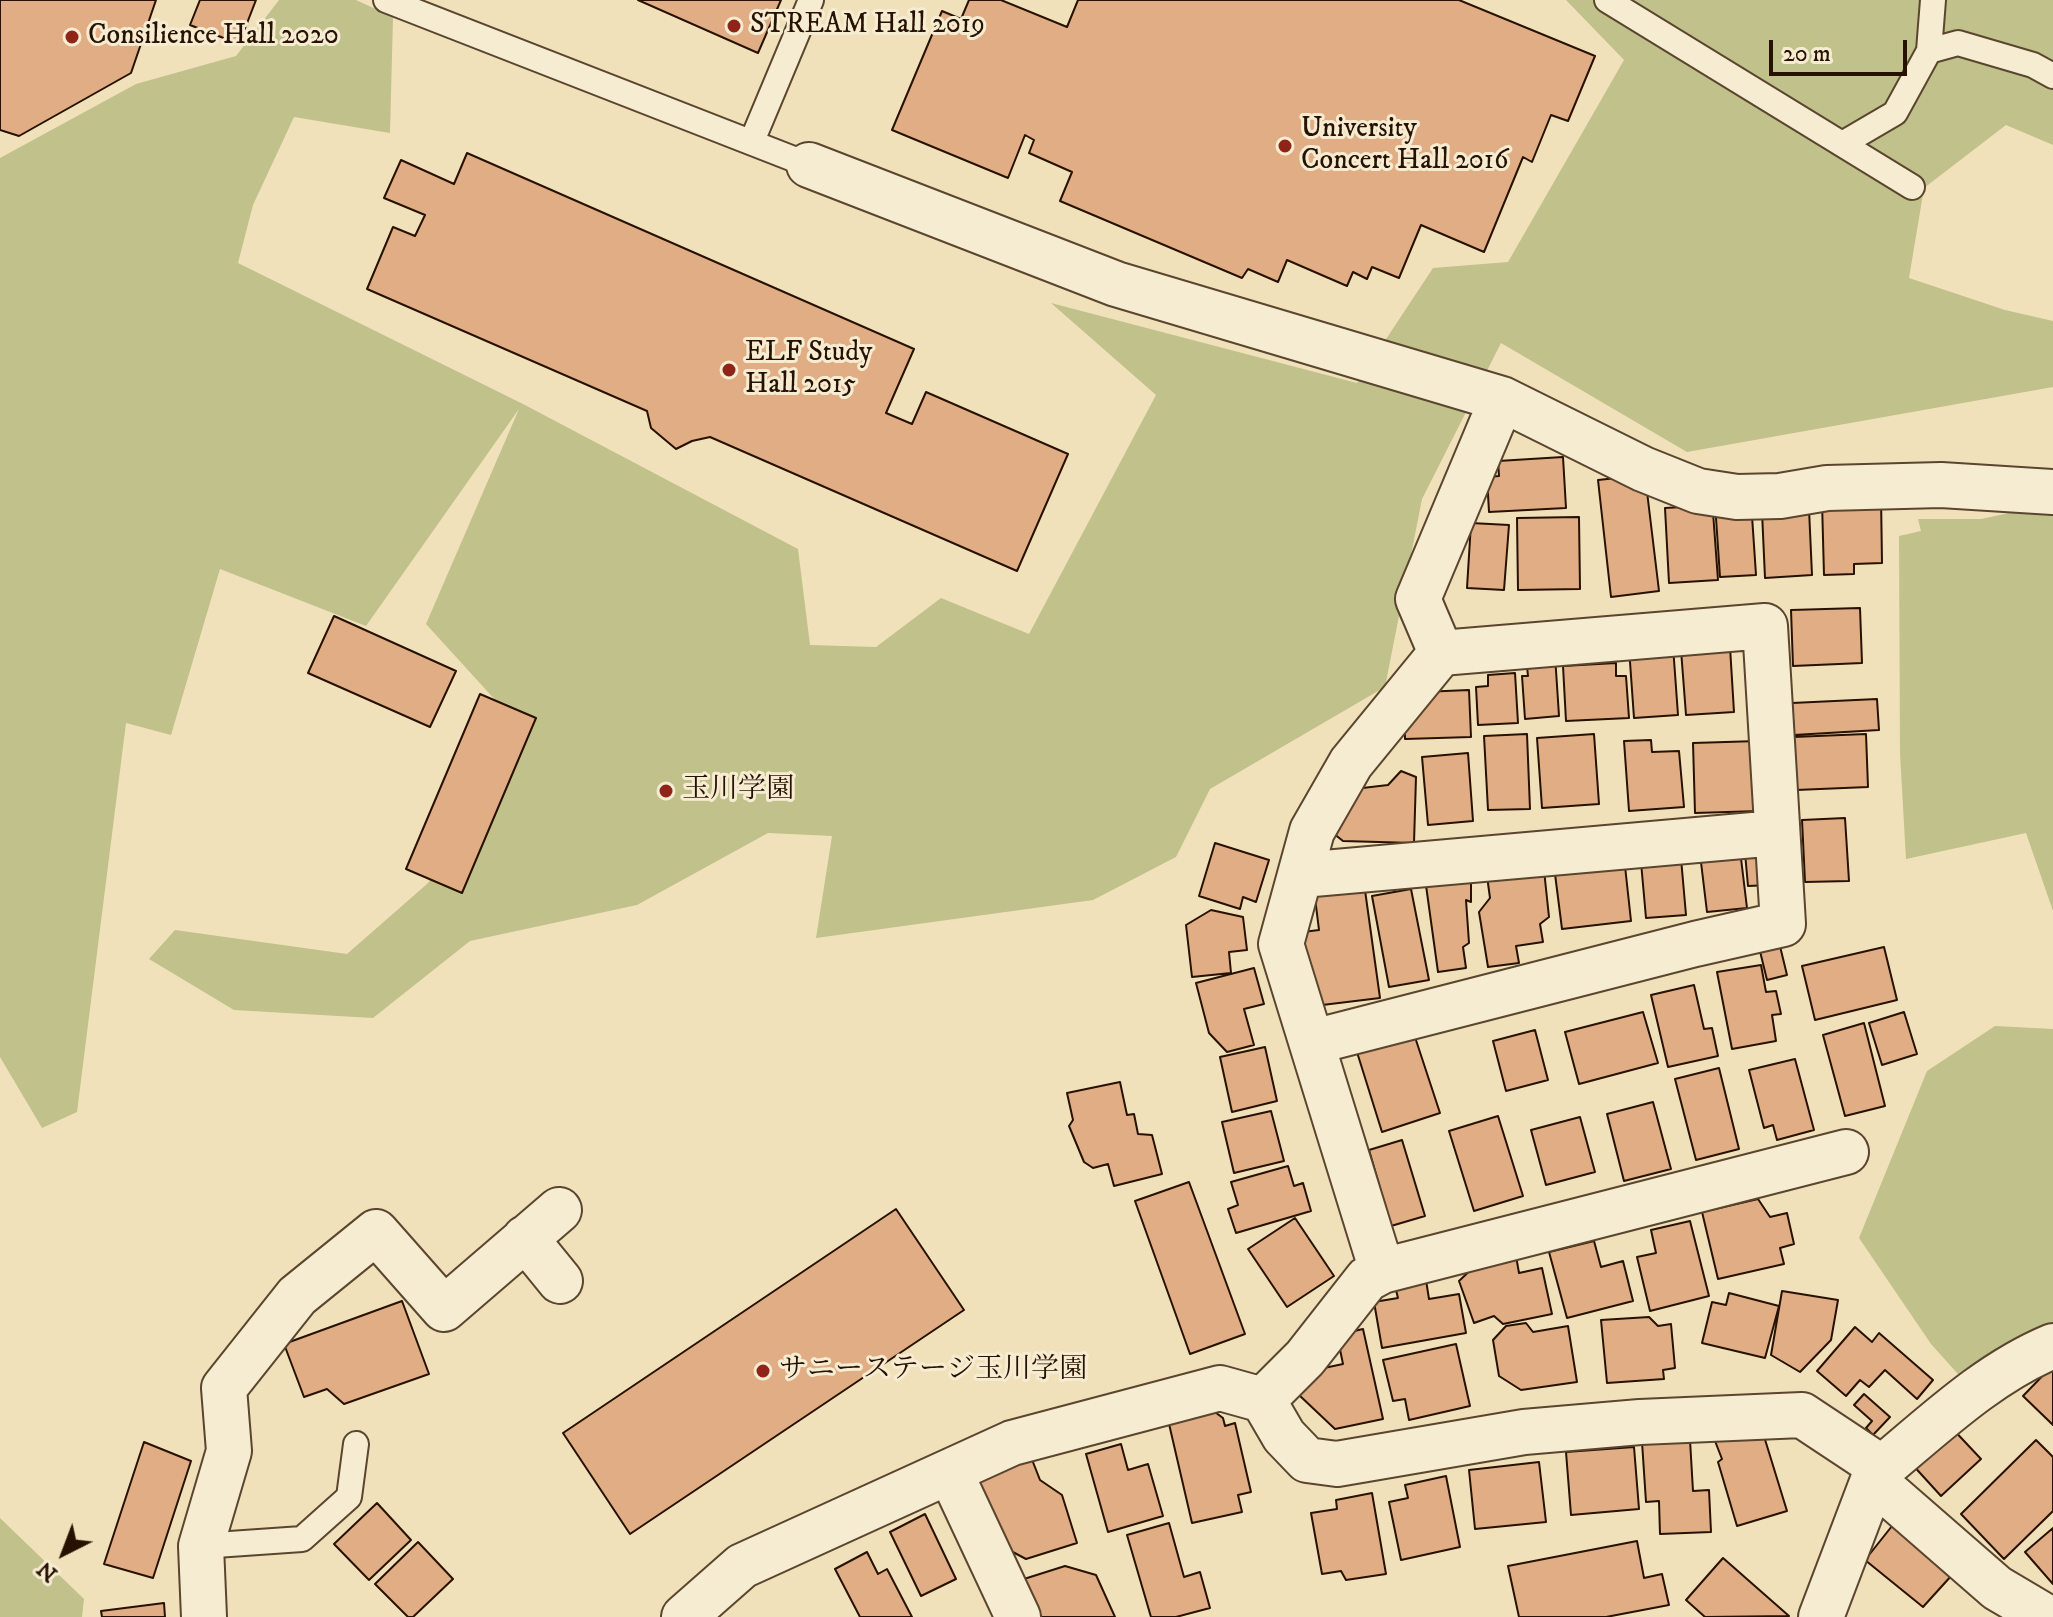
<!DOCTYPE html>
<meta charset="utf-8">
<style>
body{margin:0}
#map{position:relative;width:2053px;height:1617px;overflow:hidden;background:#f1e1ba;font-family:"IM FELL DW Pica",serif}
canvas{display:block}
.north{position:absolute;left:24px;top:1513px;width:80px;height:80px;-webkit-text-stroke:6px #f6ecd2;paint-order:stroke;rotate:222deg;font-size:22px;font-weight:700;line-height:32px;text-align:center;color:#271100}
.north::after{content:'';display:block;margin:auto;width:28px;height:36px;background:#271100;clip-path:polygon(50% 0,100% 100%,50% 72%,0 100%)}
.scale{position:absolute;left:1769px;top:40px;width:138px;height:36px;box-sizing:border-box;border:4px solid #271100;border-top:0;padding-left:10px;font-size:24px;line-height:28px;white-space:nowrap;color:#271100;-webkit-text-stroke:6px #f6ecd2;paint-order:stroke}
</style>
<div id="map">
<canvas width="2053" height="1617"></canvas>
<div class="north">N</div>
<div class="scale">20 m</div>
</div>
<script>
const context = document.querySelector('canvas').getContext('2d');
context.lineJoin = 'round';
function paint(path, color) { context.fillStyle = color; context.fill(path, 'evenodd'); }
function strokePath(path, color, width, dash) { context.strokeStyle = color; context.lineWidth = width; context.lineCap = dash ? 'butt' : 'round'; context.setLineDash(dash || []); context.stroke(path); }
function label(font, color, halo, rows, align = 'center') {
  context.font = font + ' "IM FELL DW Pica","Noto Serif JP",serif'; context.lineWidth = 6; context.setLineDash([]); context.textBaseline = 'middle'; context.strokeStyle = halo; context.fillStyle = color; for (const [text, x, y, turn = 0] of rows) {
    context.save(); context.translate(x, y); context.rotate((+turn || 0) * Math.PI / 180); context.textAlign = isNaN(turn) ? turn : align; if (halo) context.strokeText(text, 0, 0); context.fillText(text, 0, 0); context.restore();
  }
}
paint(new Path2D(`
 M279 0H356L393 17 390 133 294 117 253 205 238 263 523 404 798 549 810 645 876 647 941 598 1029 634 1156 395 1051 303 1357 383 1433 268 1508 262 1624 60 1566 0H2053V145L2006 125 1924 188 1909 278 2005 310 2053 321V387L1687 452 1501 343 1422 499 1385 687 1210 789 1176 857 1093 900 816 938 832 836 768 833 637 905 470 941 373 1018 234 1010 149 959 175 930 347 954 427 884 483 811 518 725 426 624 519 409 366 626 220 569 171 735 126 723 77 1112 42 1128 0 1057V158L136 84 236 56Z
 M2018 511 2053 515V911L2026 833 1906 859 1900 754 1899 536 1921 531 1918 519H1981Z
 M1995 1026 2053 1029V1331L1966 1383 1931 1344 1859 1238 1927 1071Z
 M0 1518 84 1599 82 1617H0Z`), '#c0c18b');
const building = new Path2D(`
 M0 0H156L131 73 19 136 0 130Z
 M200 0H256L239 44 190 25Z
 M638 0H781L758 53Z
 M969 0H1001L1067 27 1078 0H1459L1595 56 1568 121 1551 115 1532 162 1523 157 1484 252 1421 225 1399 278 1372 267 1367 279 1353 272 1347 286 1287 260 1278 282 1248 269 1242 278 1060 201 1072 172 1029 153 1034 140 1025 135 1008 178 892 130 942 11 961 19Z
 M467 153 914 349 886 413 912 424 926 392 1068 454 1017 571 710 437 692 441 676 449 651 428 647 411 367 289 393 227 415 236 425 215 384 198 401 160 454 184Z
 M1563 457 1566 508 1489 512 1487 477 1499 476 1498 461Z
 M1645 475 1659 591 1611 597 1598 480Z
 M1881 495 1882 563 1854 564V574L1824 575 1822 502Z
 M1751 501 1756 575 1720 577 1715 503Z
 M1700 506 1713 512 1718 580 1669 583 1665 508Z
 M1809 509 1812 575 1765 578 1762 512Z
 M1579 517 1580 589 1518 590 1517 518Z
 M1471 523 1509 525 1504 590 1467 588Z
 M1860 608 1862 663 1793 666 1791 610Z
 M334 616 456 671 430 727 308 673Z
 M1673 646 1678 715 1634 718 1629 648Z
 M1730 647 1734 712 1686 715 1681 650Z
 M1555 655 1559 716 1525 719 1522 676H1528L1526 657Z
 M1616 663V676H1626L1629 718 1566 721 1563 666Z
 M1515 673 1518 723 1478 725 1476 687 1488 686V675Z
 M1469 690 1471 737 1405 739 1404 705 1422 692Z
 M480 694 536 718 462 893 406 869Z
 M1877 699 1879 730 1794 735 1792 703Z
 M1527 734 1530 809 1488 810 1484 736Z
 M1594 734 1599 804 1542 808 1537 738Z
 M1866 734 1868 787 1796 790 1793 737Z
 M1651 740 1652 752 1679 751 1684 807 1629 811 1624 741Z
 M1758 741 1760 811 1695 813 1693 743Z
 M1468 753 1473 821 1428 825 1422 757Z
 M1401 771 1416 777 1414 843 1343 841 1324 826 1354 789 1388 785Z
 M1845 818 1849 881 1805 882 1802 820Z
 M1215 843 1269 860 1256 902 1243 897 1240 909 1199 896Z
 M1680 847 1686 915 1646 918 1640 851Z
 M1740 850 1747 908 1707 912 1700 854Z
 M1768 851 1771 885 1748 886 1745 853Z
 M1625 866 1631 921 1562 929 1555 874Z
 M1544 870 1549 917 1540 924 1543 942 1516 946 1519 963 1488 967 1479 912 1490 898 1487 876Z
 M1424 871 1471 872V902L1466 900 1469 943 1463 947 1466 968 1438 972Z
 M1364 883 1380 998 1314 1006 1303 932 1319 930 1314 890Z
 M1411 889 1429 980 1389 987 1372 896Z
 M1211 910 1243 917 1247 950 1229 952 1231 973 1192 977 1186 925Z
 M1778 938 1787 975 1767 980 1758 943Z
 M1884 947 1897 1000 1815 1020 1802 966Z
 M1761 965 1766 992 1776 991 1781 1014 1772 1015 1776 1041 1732 1049 1717 972Z
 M1254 968 1264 1004 1244 1009 1254 1045 1227 1052 1209 1033 1196 983Z
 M1694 985 1704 1029 1712 1028 1718 1056 1668 1067 1651 995Z
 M1643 1012 1658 1063 1579 1084 1565 1032Z
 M1904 1012 1917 1054 1882 1065 1869 1023Z
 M1864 1023 1885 1106 1845 1116 1823 1035Z
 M1535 1030 1548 1080 1506 1091 1493 1041Z
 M1413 1031 1440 1113 1382 1132 1356 1049Z
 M1265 1047 1277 1101 1232 1112 1220 1057Z
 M1795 1059 1814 1130 1777 1140 1773 1125 1764 1128 1749 1070Z
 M1719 1068 1739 1149 1696 1160 1675 1079Z
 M1120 1082 1127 1115 1134 1114 1138 1134 1152 1135 1162 1174 1114 1186 1108 1164 1093 1168 1084 1162 1069 1126 1073 1120 1067 1093Z
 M1653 1102 1671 1169 1624 1181 1607 1114Z
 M1271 1111 1284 1161 1234 1173 1222 1122Z
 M1498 1116 1523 1196 1474 1211 1449 1131Z
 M1580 1117 1595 1172 1546 1185 1531 1130Z
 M1402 1140 1425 1216 1391 1226 1369 1150Z
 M1288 1166 1294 1186 1303 1183 1311 1211 1236 1233 1228 1209 1238 1205 1231 1182Z
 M1189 1182 1245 1334 1190 1354 1135 1201Z
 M1758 1199 1770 1217 1787 1213 1794 1244 1780 1248 1784 1264 1718 1279 1702 1212Z
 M896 1209 964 1310 630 1534 563 1433Z
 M1295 1218 1334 1276 1287 1307 1248 1249Z
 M1690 1221 1709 1296 1650 1311 1637 1257 1656 1253 1651 1230Z
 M1594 1241 1601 1267 1623 1261 1633 1301 1567 1318 1549 1252Z
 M1516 1256 1519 1273 1542 1268 1552 1314 1503 1324 1494 1316 1474 1323 1459 1281 1479 1262Z
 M1426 1280 1429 1299 1459 1294 1466 1333 1382 1348 1374 1302 1398 1298 1395 1286Z
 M1782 1291 1838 1300 1831 1340 1800 1372 1771 1355Z
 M1729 1293 1779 1306 1765 1358 1702 1343 1712 1302 1726 1305Z
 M402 1301 429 1374 344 1404 327 1389 304 1397 284 1344Z
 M1649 1317 1658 1326 1671 1324 1675 1368 1663 1370 1664 1379 1607 1383 1601 1320Z
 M1526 1323 1533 1332 1568 1326 1577 1382 1521 1390 1499 1376 1493 1340 1506 1326Z
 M1855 1327 1872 1342 1879 1333 1933 1380 1917 1399 1885 1370 1869 1387 1860 1380 1846 1396 1817 1371Z
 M1363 1329 1383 1419 1335 1429 1299 1395 1305 1372 1343 1364 1337 1335Z
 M1456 1344 1470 1406 1409 1420 1405 1399 1393 1401 1383 1360Z
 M2053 1365V1425L2023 1396Z
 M1864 1394 1890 1417 1873 1435 1866 1428 1872 1421 1854 1405Z
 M1208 1407 1223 1418 1225 1426 1235 1423 1251 1492 1238 1495 1242 1512 1192 1523 1166 1411Z
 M1759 1420 1787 1511 1737 1526 1718 1462 1722 1459 1715 1441Z
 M1950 1426 1981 1459 1941 1496 1910 1462Z
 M1690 1440 1693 1491 1709 1490 1711 1532 1660 1534 1659 1501 1646 1502 1642 1442Z
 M2036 1440 2053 1457V1511L2004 1559 1961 1514Z
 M144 1442 191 1461 153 1578 104 1564Z
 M1121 1444 1128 1470 1148 1464 1163 1516 1108 1532 1086 1454Z
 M1634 1447 1639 1509 1571 1515 1566 1452Z
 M1031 1457 1040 1480 1062 1495 1077 1543 1026 1559 1009 1550 979 1486 985 1473Z
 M1539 1462 1546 1522 1475 1529 1469 1470Z
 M1446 1476 1460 1547 1401 1560 1389 1502 1408 1498 1405 1485Z
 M1372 1493 1386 1574 1346 1580 1341 1571 1322 1574 1311 1513 1337 1509 1336 1500Z
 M377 1503 411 1540 369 1580 334 1544Z
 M925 1514 956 1579 921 1596 890 1532Z
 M1169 1523 1184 1577 1200 1572 1210 1608 1176 1617H1151L1127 1535Z
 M1892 1526 1952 1575 1923 1607 1865 1560Z
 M2053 1528V1584L2025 1552Z
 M1637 1541 1644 1578 1662 1574 1669 1605 1606 1617H1519L1508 1566Z
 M418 1542 453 1579 413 1617H408L375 1584Z
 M867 1552 878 1574 887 1569 912 1617H860L835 1569Z
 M1723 1558 1789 1616 1705 1617 1686 1600Z
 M1065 1566 1096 1575 1115 1617H1042L1034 1610 1024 1579Z
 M164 1603 165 1617H102L101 1611Z`);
paint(building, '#e1ad85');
strokePath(building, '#271100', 2);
const service = new Path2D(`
 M386 0 809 165
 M1607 0 1912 187
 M1929 51 1958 43 2033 65 2053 76
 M752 141 811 0
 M1842 144 1895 113 1929 51 1933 0
 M201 1546 302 1539 349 1497 356 1444`);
const minor = new Path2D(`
 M809 165 1116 284 1502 399 1643 469 1698 491 1737 497 1780 496 1827 488 1941 485 2053 492
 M1302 875 1776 833
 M1313 1042 1695 944 1783 924 1765 626 1441 653
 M525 1238 560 1281
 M1382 1271 1281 944 1312 831 1351 763 1441 653 1418 599 1502 399
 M1263 1400 1284 1436 1307 1460 1337 1464 1524 1432 1640 1422 1802 1415 1882 1468
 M950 1472 1018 1617
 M1873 1480 1997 1588 2046 1617
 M204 1617 201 1546 229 1451 224 1388 297 1296 376 1232 444 1309 559 1210
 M684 1617 742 1566 1012 1443 1220 1388 1263 1400 1305 1358 1367 1279 1382 1271 1846 1152
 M1821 1617 1873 1480 1882 1468C1936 1423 1988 1373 2053 1346`);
strokePath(service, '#5a452e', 28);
strokePath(minor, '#5a452e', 48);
strokePath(service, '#f6ecd2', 24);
strokePath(minor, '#f6ecd2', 44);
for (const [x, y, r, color] of [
 [734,26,8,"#8f2418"],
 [72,37,8,"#8f2418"],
 [1285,146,8,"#8f2418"],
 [729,370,8,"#8f2418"],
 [666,791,8,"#8f2418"],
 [763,1371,8,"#8f2418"]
]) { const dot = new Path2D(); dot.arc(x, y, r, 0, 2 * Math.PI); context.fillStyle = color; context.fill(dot); strokePath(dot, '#f6ecd2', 3); }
label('28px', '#271100', '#f6ecd2', [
 ["STREAM Hall 2019",750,26],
 ["Consilience Hall 2020",88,37],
 ["University",1301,130],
 ["Concert Hall 2016",1301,162],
 ["ELF Study",745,354],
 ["Hall 2015",745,386],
 ["玉川学園",682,791],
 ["サニーステージ玉川学園",779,1371]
], 'left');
</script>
